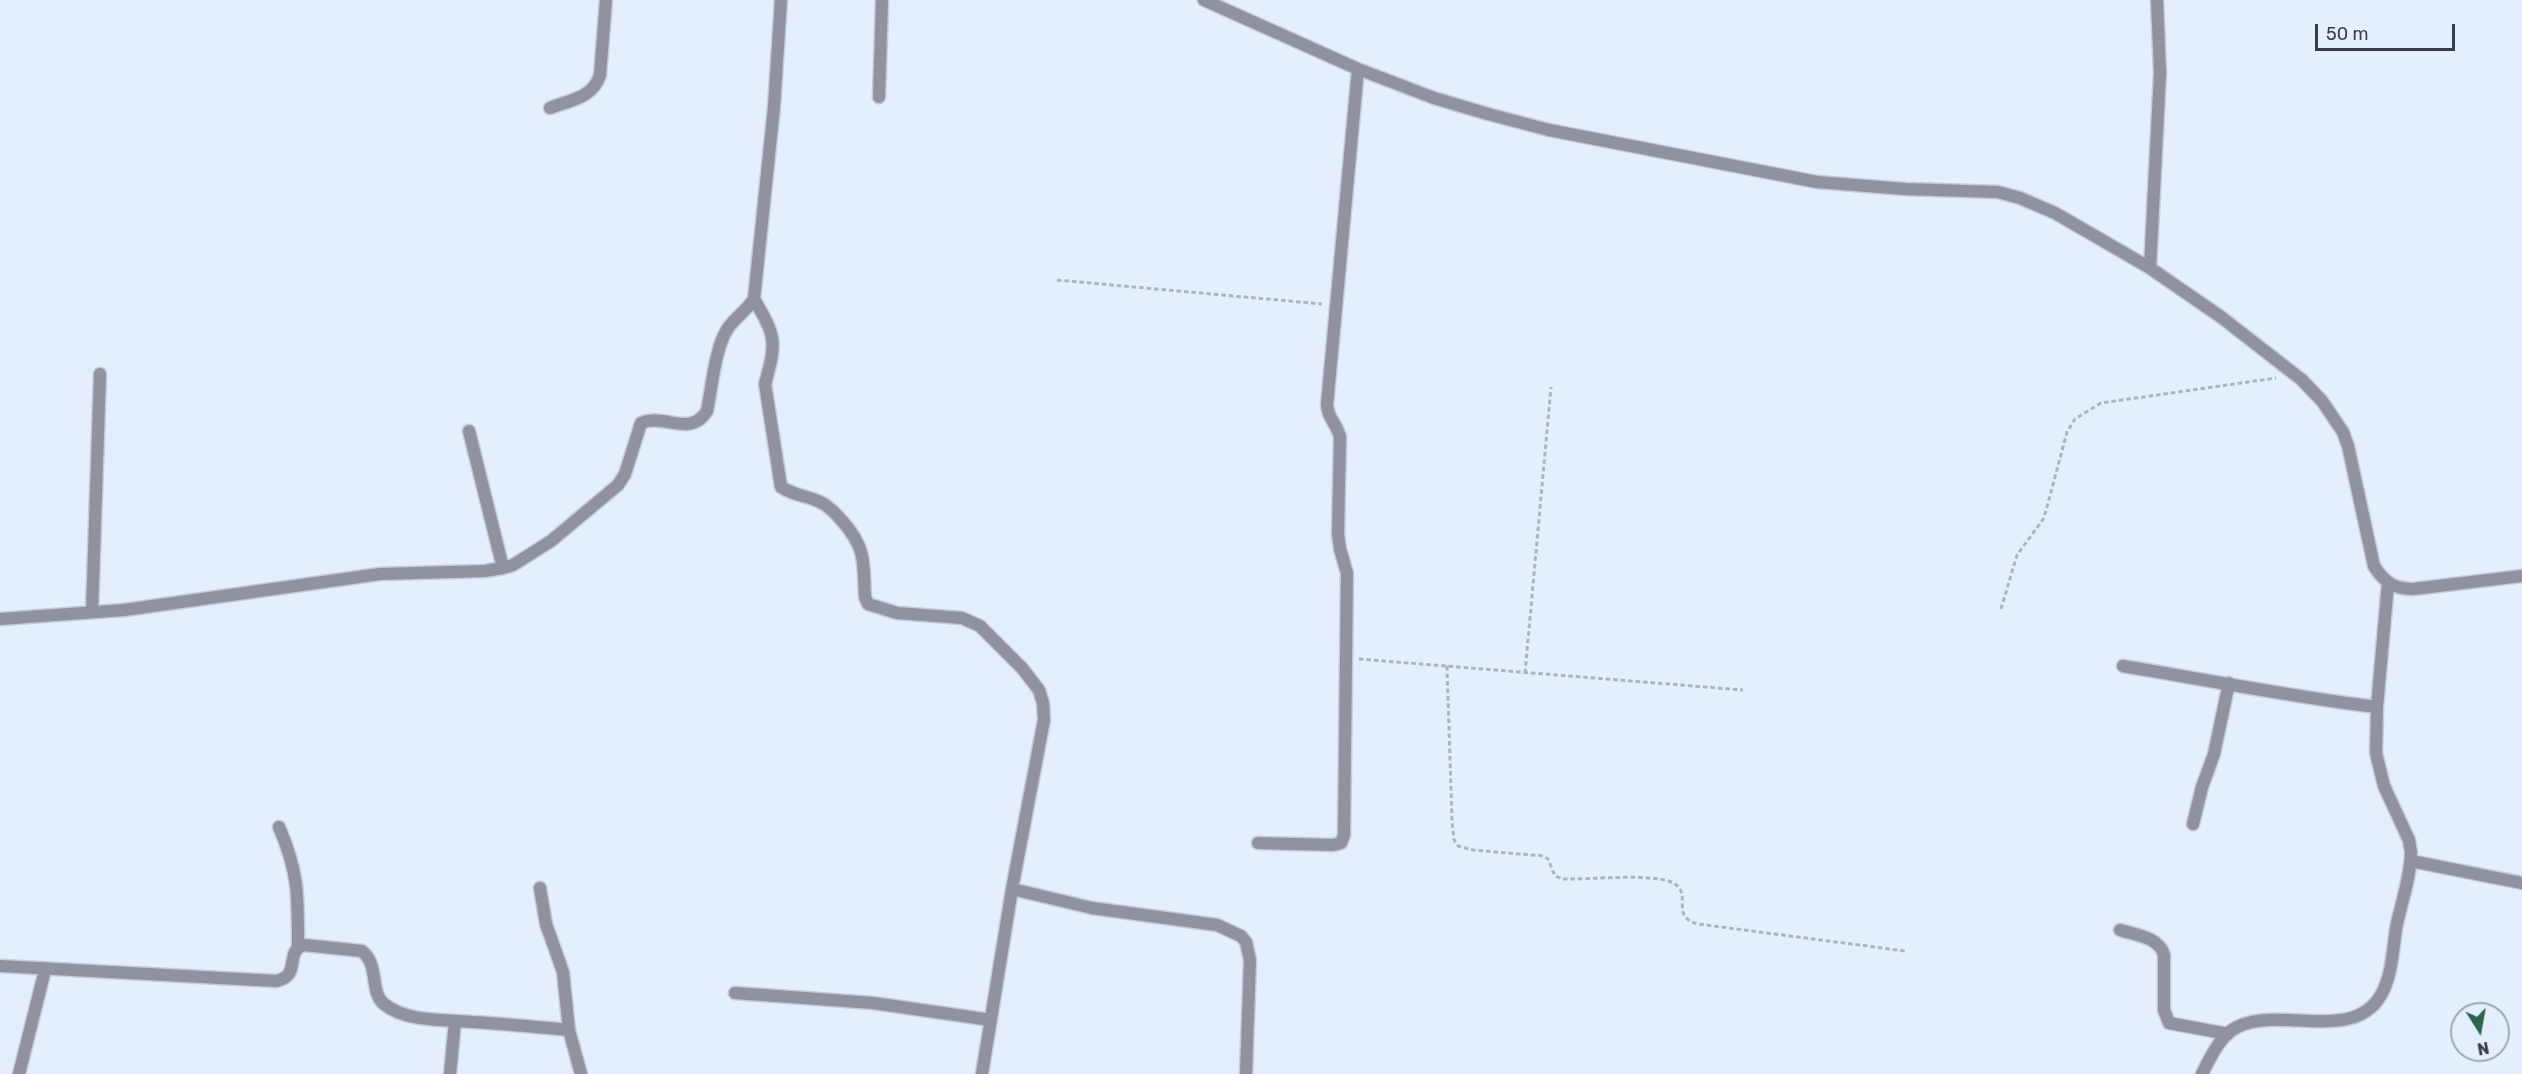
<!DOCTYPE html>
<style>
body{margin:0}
#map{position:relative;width:2522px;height:1074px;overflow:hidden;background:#e5eeff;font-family:Rubik,sans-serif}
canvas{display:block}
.north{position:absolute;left:2450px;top:1002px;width:60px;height:60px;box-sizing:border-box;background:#e5eeff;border:2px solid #9fa7b6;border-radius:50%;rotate:169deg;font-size:16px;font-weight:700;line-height:24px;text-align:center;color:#373d48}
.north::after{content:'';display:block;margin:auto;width:21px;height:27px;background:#2d644b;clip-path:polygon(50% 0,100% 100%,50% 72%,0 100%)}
.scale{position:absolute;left:2315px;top:24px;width:140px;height:27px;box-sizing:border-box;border:3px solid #373d48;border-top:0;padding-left:8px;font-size:18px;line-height:21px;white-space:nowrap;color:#373d48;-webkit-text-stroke:4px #e5eeff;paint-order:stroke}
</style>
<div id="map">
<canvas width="2522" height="1074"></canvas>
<div class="north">N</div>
<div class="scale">50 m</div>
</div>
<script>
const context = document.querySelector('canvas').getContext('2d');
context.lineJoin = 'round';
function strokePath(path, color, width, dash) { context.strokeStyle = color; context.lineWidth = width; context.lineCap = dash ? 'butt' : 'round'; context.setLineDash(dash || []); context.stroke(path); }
const street = new Path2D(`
 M1204 0 1358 69 1434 98 1488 114 1549 130 1817 182 1905 189 1998 192 2020 198 2055 213 2150 268 2221 317 2302 380 2322 401 2343 432 2348 446 2374 566C2384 582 2394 589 2413 589L2522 576
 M879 97 882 0
 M550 108C570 100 593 98 600 75L606 0
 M2150 268 2160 73 2157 0
 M754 299C776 337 777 341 765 384L781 487C794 496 811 496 824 504 832 509 838 516 844 523 867 550 863 564 865 597L868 604 897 613 962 618 980 626 1022 668 1039 690 1043 703 1044 720 1012 889 982 1074
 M469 431 503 568
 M92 612 100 374
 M0 619 124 610 380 574 485 571 503 568 513 565 551 541 618 485 625 474 641 423C665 413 690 438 707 411 712 387 715 347 728 328 736 317 747 310 754 299L774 107 781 0
 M2123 666C2208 680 2291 697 2377 707
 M2193 824 2202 787 2214 754 2229 683
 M279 827C299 873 298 897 298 946
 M1258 843 1333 845 1341 843 1344 835 1347 573 1340 549 1338 534 1340 437C1337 424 1328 419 1327 405L1358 69
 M2411 861 2522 883
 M540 888 546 924 563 972 569 1030
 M1012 889 1092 908 1217 925 1241 936 1246 942 1250 960 1246 1074
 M2120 930C2136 935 2159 937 2164 955V1010L2169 1023 2228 1034
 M0 966 276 981C302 976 284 951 304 945L362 951C380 966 369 991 384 1004 408 1023 444 1019 473 1022 505 1024 537 1027 569 1030L581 1074
 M735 993 873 1003 991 1020
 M19 1074 45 970
 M450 1074 455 1021
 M2202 1074C2209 1060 2217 1043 2229 1032 2270 1000 2351 1047 2381 995 2392 976 2393 949 2396 928 2401 904 2411 876 2411 852L2409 840 2384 786 2376 753 2377 707 2388 583`);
strokePath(street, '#c2cbda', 15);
strokePath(new Path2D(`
 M1057 280 1322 304
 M2001 609 2017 555 2044 518 2067 432 2075 419 2101 403 2276 378
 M1359 659 1743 690
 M1447 666 1452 821 1454 840 1458 846 1473 850 1543 856 1548 859 1555 876 1563 879C1587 880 1658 872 1675 884 1692 895 1670 917 1698 924L1905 951
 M1525 673 1551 387`), '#acb4c3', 3, [4.5, 3]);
strokePath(street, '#91929f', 12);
</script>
